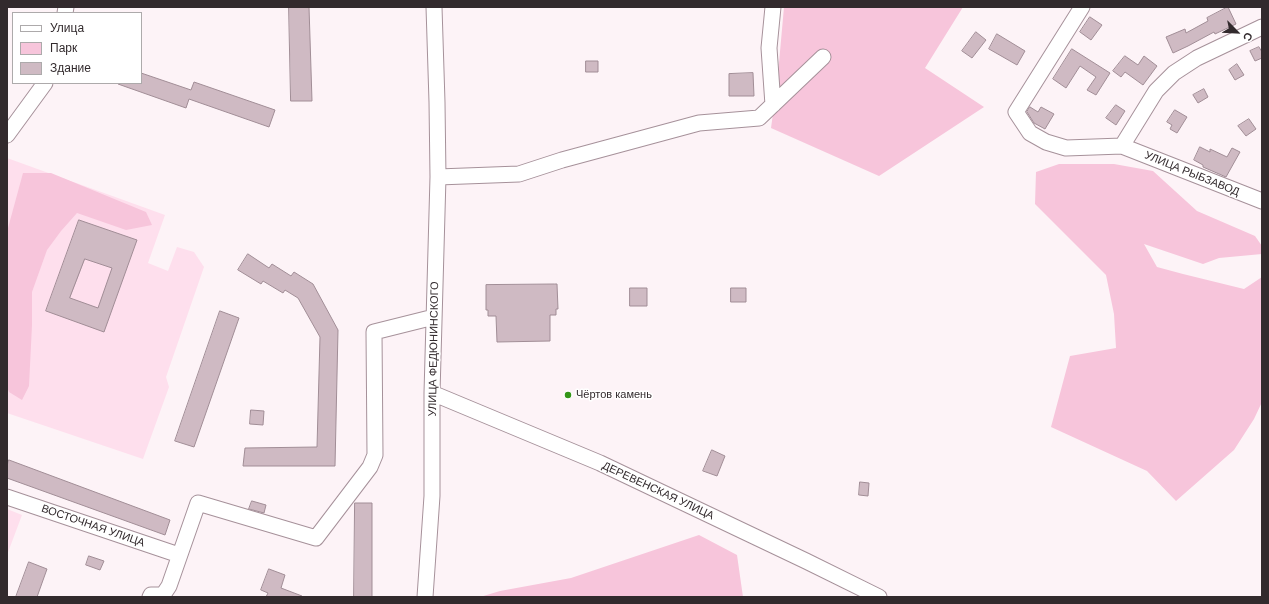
<!DOCTYPE html>
<meta charset="utf-8">
<style>
body{margin:0}
#map{position:relative;width:1269px;height:604px;overflow:hidden;background:#fdf3f7;font-family:Arial,sans-serif}
canvas{display:block}
.frame{position:absolute;inset:0;border:8px solid #322a2d;pointer-events:none}
.legend{position:absolute;left:12px;top:12px;width:130px;height:72px;box-sizing:border-box;background:#fff;border:1px solid #adaaab;margin:0;padding:5px 7px;list-style:none;font-size:12px;color:#322a2d}
.legend li{display:flex;align-items:center;gap:8px;height:20px}
.legend b{width:20px;border:1px solid #adaaab}
.north{position:absolute;left:1217px;top:12px;width:40px;height:40px;-webkit-text-stroke:3px #fff;paint-order:stroke;rotate:114deg;font-size:11px;font-weight:700;line-height:16px;text-align:center;color:#322a2d}
.north::after{content:'';display:block;margin:auto;width:14px;height:18px;background:#322a2d;clip-path:polygon(50% 0,100% 100%,50% 72%,0 100%)}
</style>
<div id="map">
<canvas width="1269" height="604"></canvas>
<div class="frame"></div>
<ul class="legend">
<li><b style="height:5px;background:#fff"></b>Улица</li>
<li><b style="height:11px;background:#f7c5db"></b>Парк</li>
<li><b style="height:11px;background:#cfbac3"></b>Здание</li>
</ul>
<div class="north">С</div>
</div>
<script>
const context = document.querySelector('canvas').getContext('2d');
context.lineJoin = 'round';
function paint(path, color) { context.fillStyle = color; context.fill(path, 'evenodd'); }
function strokePath(path, color, width, dash) { context.strokeStyle = color; context.lineWidth = width; context.lineCap = dash ? 'butt' : 'round'; context.setLineDash(dash || []); context.stroke(path); }
function label(font, color, halo, rows, align = 'center') {
  context.font = font + ' Arial,sans-serif'; context.lineWidth = 3; context.setLineDash([]); context.textBaseline = 'middle'; context.strokeStyle = halo; context.fillStyle = color; for (const [text, x, y, turn = 0] of rows) {
    context.save(); context.translate(x, y); context.rotate((+turn || 0) * Math.PI / 180); context.textAlign = isNaN(turn) ? turn : align; if (halo) context.strokeText(text, 0, 0); context.fillText(text, 0, 0); context.restore();
  }
}
paint(new Path2D(`
 M7 158 165 215 148 263 168 271 177 247 194 252 204 267 166 377 169 387 143 459 7 413Z
 M7 509 22 515 7 555Z`), '#fedfed');
paint(new Path2D(`
 M784 7H963L925 68 984 107 879 176 771 128 777 85Z
 M1059 164H1114L1153 171 1197 211 1255 236 1262 246V254L1219 258 1203 264 1144 244 1157 267 1183 274 1244 289 1262 277V402L1254 419 1234 450 1176 501 1147 471 1051 427 1070 356 1116 348 1114 314 1106 275 1035 204 1036 172Z
 M23 173H51L146 212 152 225 126 230 77 213 61 231 47 250 32 292V325L29 386 22 400 9 392 7 387V229L8 228Z
 M699 535 737 555 743 597H480L500 591 571 578Z`), '#f7c5db');
const building = new Path2D(`
 M289 7H309L312 101H291Z
 M1228 7 1236 24 1215 34 1214 32 1188 46 1173 53 1166 37 1185 29 1186 33 1208 21 1207 18Z
 M1090 17 1102 25 1091 40 1080 32Z
 M976 32 986 40 972 58 962 51Z
 M997 34 1025 51 1017 65 989 49Z
 M1259 47 1262 52V58L1255 61 1250 51Z
 M1072 49 1110 73 1096 95 1087 90 1096 77 1080 66 1066 88 1053 79Z
 M1125 56 1138 65 1144 56 1157 66 1143 85 1125 72 1121 77 1113 71Z
 M586 61H598V72H586Z
 M1237 64 1244 75 1235 80 1229 70Z
 M141 73 191 90 194 82 275 110 269 127 189 99 186 108 118 84V83H141Z
 M753 73 754 96H729V74Z
 M1204 89 1208 97 1198 103 1193 95Z
 M1116 105 1125 111 1116 125 1106 118Z
 M1030 107 1038 112 1041 107 1054 114 1045 129 1034 123 1027 112Z
 M1175 110 1187 117 1177 133 1170 129 1172 125 1167 122Z
 M1249 119 1256 129 1246 136 1238 126Z
 M1200 147 1210 152V149L1227 157 1232 148 1240 152 1226 177 1203 167V165L1194 160Z
 M79 220 137 240 104 332 46 311ZM85 259 112 268 98 308 70 298Z
 M248 254 269 268 272 264 291 276 294 272 313 284 338 330 335 466H243L245 448 317 447 320 337 298 298 285 290 283 293 263 281 261 284 238 270Z
 M555 284H557L558 309H556V315H550V341L497 342 496 316H488V310H486V285Z
 M630 288H647V306H630Z
 M731 288H746V302H731Z
 M220 311 239 318 194 447 175 441Z
 M251 410 264 411 263 425 250 424Z
 M712 450 725 456 717 476 703 471Z
 M9 460 170 520 165 535 7 478V466Z
 M860 482 869 483 868 496 859 495Z
 M252 501 266 505 264 513 249 509Z
 M355 503H372V597H354Z
 M89 556 104 561 100 570 86 565Z
 M29 562 47 569 37 597H16Z
 M269 569 285 575 281 588 302 596V597H266L268 593 261 590Z`);
paint(building, '#cfbac3');
strokePath(building, '#a18d96', 1);
const minor = new Path2D(`
 M773 7 769 48 773 105
 M1082 7 1016 112 1030 133 1046 142 1066 148 1122 146 1262 201
 M65 13 66 7
 M7 135 45 83
 M1122 146 1156 91 1174 73 1197 58 1262 27
 M438 177 519 174 562 160 699 123 759 118 823 57
 M432 393 600 463 806 561 879 597
 M7 497 179 555
 M150 597 151 595H163L169 586 198 503 316 538 370 467 375 455 374 332 434 317
 M425 597 432 496V393L438 177 437 102 434 7`);
strokePath(minor, '#a6919a', 17);
strokePath(minor, '#fff', 15);
for (const [x, y, r, color] of [
 [568,395,4,"#339517"]
]) { const dot = new Path2D(); dot.arc(x, y, r, 0, 2 * Math.PI); context.fillStyle = color; context.fill(dot); strokePath(dot, '#fff', 1.5); }
label('11px', '#322a2d', '#fff', [
 ["УЛИЦА РЫБЗАВОД",1192,174,22],
 ["УЛИЦА ФЕДЮНИНСКОГО",434,349,-89],
 ["ДЕРЕВЕНСКАЯ УЛИЦА",658,491,25],
 ["ВОСТОЧНАЯ УЛИЦА",93,526,19]
]);
label('11px', '#322a2d', '#fff', [
 ["Чёртов камень",576,395]
], 'left');
</script>
